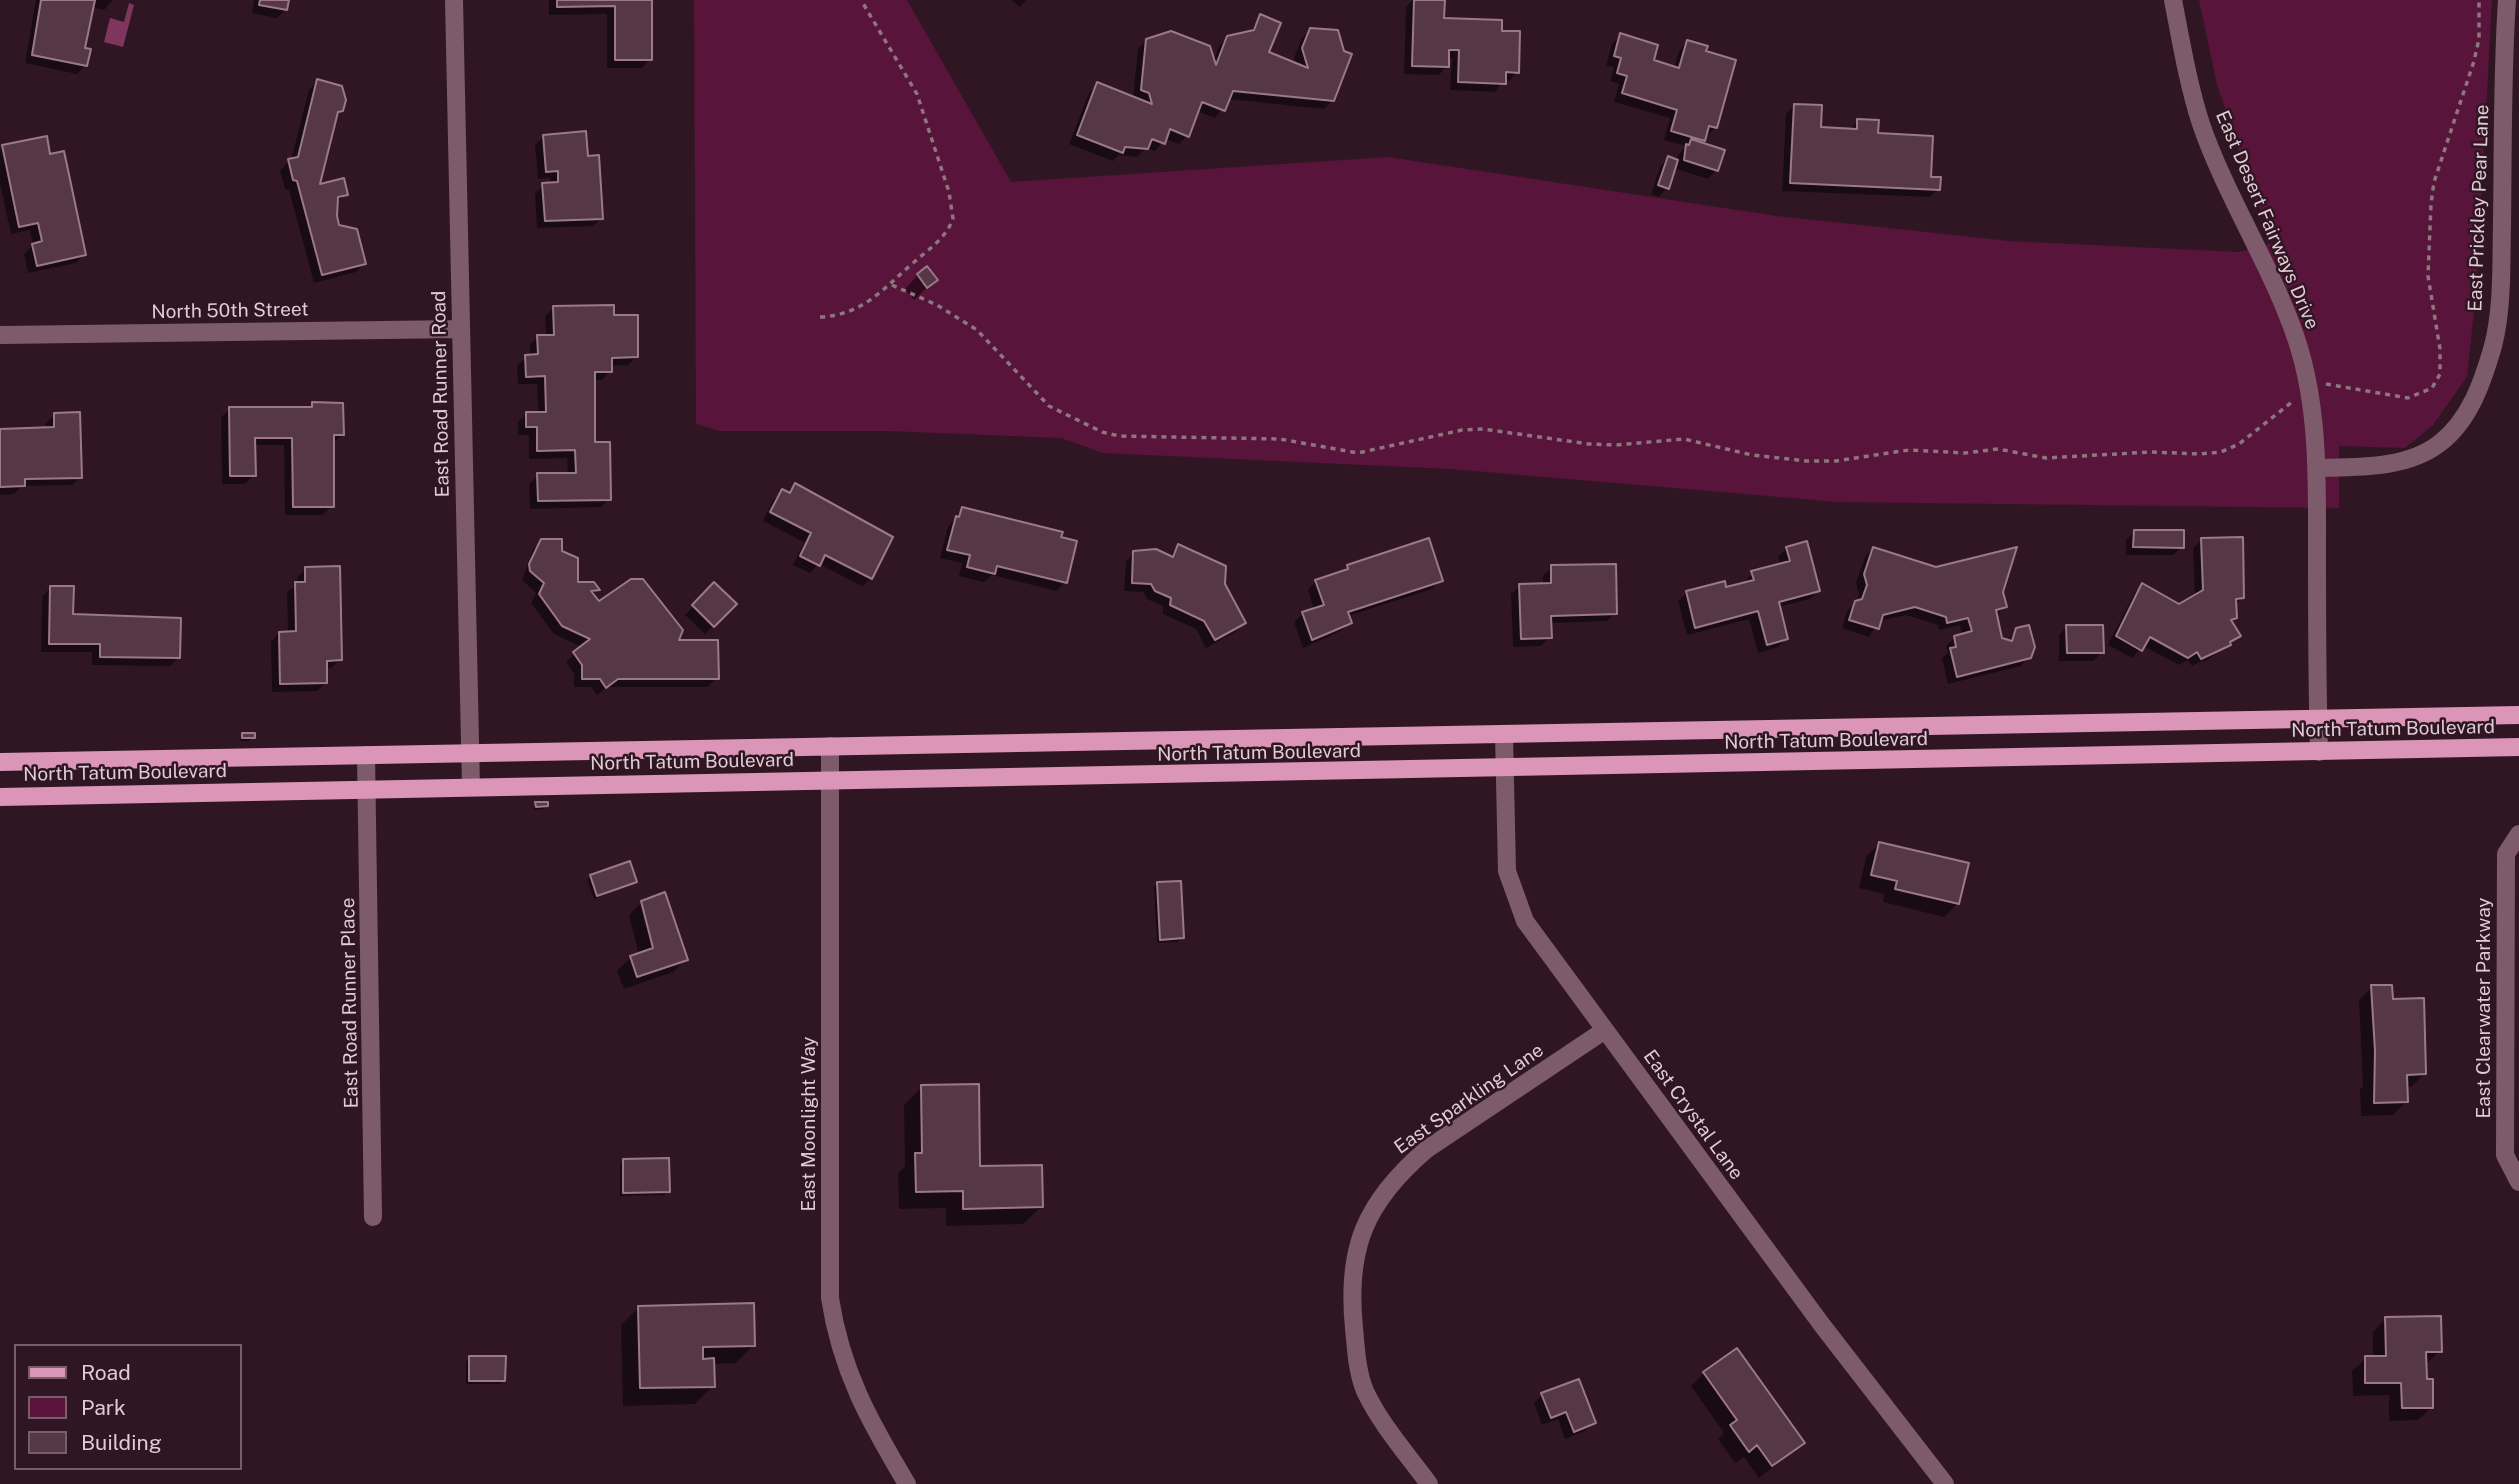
<!DOCTYPE html>
<style>
body{margin:0}
#map{position:relative;width:2519px;height:1484px;overflow:hidden;background:#301623;font-family:"Public Sans",sans-serif}
canvas{display:block}
.legend{position:absolute;left:14px;top:1344px;width:228px;height:126px;box-sizing:border-box;background:#301623;border:2px solid #765f6a;margin:0;padding:9px 12px;list-style:none;font-size:21px;color:#dfccd4}
.legend li{display:flex;align-items:center;gap:14px;height:35px}
.legend b{width:35px;border:2px solid #765f6a}
</style>
<div id="map">
<canvas width="2519" height="1484"></canvas>
<ul class="legend">
<li><b style="height:9px;background:#db95b6"></b>Road</li>
<li><b style="height:19px;background:#58143a"></b>Park</li>
<li><b style="height:19px;background:#553745"></b>Building</li>
</ul>
</div>
<script>
const context = document.querySelector('canvas').getContext('2d');
context.lineJoin = 'round';
function paint(path, color) { context.fillStyle = color; context.fill(path, 'evenodd'); }
function strokePath(path, color, width, dash) { context.strokeStyle = color; context.lineWidth = width; context.lineCap = dash ? 'butt' : 'round'; context.setLineDash(dash || []); context.stroke(path); }
function label(font, color, halo, rows, align = 'center') {
  context.font = font + ' "Public Sans",sans-serif'; context.lineWidth = 5; context.setLineDash([]); context.textBaseline = 'middle'; context.strokeStyle = halo; context.fillStyle = color; for (const [text, x, y, turn = 0] of rows) {
    context.save(); context.translate(x, y); context.rotate((+turn || 0) * Math.PI / 180); context.textAlign = isNaN(turn) ? turn : align; if (halo) context.strokeText(text, 0, 0); context.fillText(text, 0, 0); context.restore();
  }
}
paint(new Path2D(`
 M694 0H907L1011 182 1388 157 1777 216 2009 241 2239 252 2276 242 2244 177 2235 136 2217 85 2199 0H2492L2476 293 2467 377 2433 425 2405 448 2339 446V508L1838 502 1451 469 1103 453 1061 438 888 431H720L696 424Z`), '#58143a');
paint(new Path2D(`
 M129 3 134 5 123 47 104 42 110 18 124 22Z`), '#7f365c');
paint(new Path2D(`
 M36 0H113L104 10 92 7 83 49 85 66 77 74 25 63Z
 M254 0H287L286 9 277 18 252 13Z
 M549 0H650V59L642 68H607V14L549 15Z
 M1011 0H1026L1020 7Z
 M1413 0H1443L1442 19 1500 32 1517 72 1509 81 1504 80 1495 92 1450 90 1452 58H1447V66L1439 75 1404 74 1406 7Z
 M1260 17 1267 53 1296 65 1294 58 1302 38 1311 29 1333 100 1324 109 1228 99 1215 118 1197 111 1187 136 1179 144 1165 139 1155 151 1146 148 1137 157 1119 155 1113 161 1069 144 1089 93 1098 85 1133 98 1138 49 1147 40 1213 62 1219 46 1228 37 1249 33Z
 M1621 35 1652 62 1674 68 1679 51 1687 42 1715 127 1700 144 1716 170 1708 179 1674 168 1667 188 1659 197 1651 194 1660 167 1668 158 1677 161 1678 155 1686 146 1664 140 1670 118 1614 102 1619 84 1610 81 1614 67 1606 65 1612 44Z
 M317 81 342 110 335 116 318 187 346 194 336 203 338 226 364 263 356 272 314 283 289 190 285 189 280 170 291 160 309 90Z
 M1794 105 1819 129 1848 130 1858 121 1939 189 1930 197 1782 191 1786 114Z
 M544 136 586 158 602 218 593 226 537 228 535 194 543 185 550 184V178L538 179 535 145Z
 M3 147 49 156 84 254 76 263 28 273 24 254 33 245 30 230 11 234 0 183V150Z
 M918 275 935 280 914 300 905 289Z
 M554 307 612 317 636 357 628 365 610 366V371L602 380H593L594 444 609 499 601 507 530 509 529 484 538 475H568L567 458 529 459V435H518V422L527 414 538 413 537 384H518L517 365 530 356V345L538 337 546 336 545 316Z
 M312 404 342 435 333 443 332 506 323 515H285L284 445H254V475L245 484H222L221 417 230 409 308 408Z
 M55 415 80 477 72 485 22 486 14 494 0 495V430L46 429V423Z
 M795 485 871 578 862 586 819 564 810 573 793 565 804 542 763 521 773 500 782 491 787 494Z
 M962 509 1065 582 1057 591 992 575 984 582 959 576 962 563 940 558 948 527Z
 M2135 531 2182 547 2173 555H2126V540Z
 M2202 539 2242 598 2235 605V617L2230 621 2239 635 2205 662 2203 660 2192 666 2188 660 2179 665 2143 646 2132 658 2108 645 2134 594 2142 585 2179 606 2195 597 2193 548Z
 M542 541 560 552 576 584 597 590 592 595 598 604 676 642 717 678 708 687H607L597 695 591 687H574V674L566 662 582 647 554 634 531 603 536 593 522 580 533 549Z
 M1178 546 1224 585 1244 623 1235 632 1206 648 1196 629 1163 614V606L1147 599 1143 592 1124 591 1126 561 1134 553 1169 557Z
 M1787 548 1818 590 1810 599 1778 607 1786 639 1778 647 1758 653 1749 619 1687 635 1678 601 1687 593 1744 584 1752 573 1780 566 1778 557Z
 M1873 548 2002 592 2005 606 1997 615 2001 639 2007 641 2017 630 2029 657 2021 666 1948 684 1942 658 1948 653 1946 646 1955 637 1962 635 1960 625 1939 630 1938 625 1906 615 1879 621 1869 637 1842 628 1847 611 1857 602 1859 595 1856 583 1865 557Z
 M1348 567 1441 580 1432 589 1348 616 1350 623 1341 631 1303 648 1294 622 1303 614 1314 610 1308 590 1316 581 1342 573Z
 M1552 567 1615 613 1607 621 1550 623V637L1541 646 1513 647 1511 594 1520 586 1543 585V576Z
 M306 569 340 660 331 668H325L326 683 317 691 272 692 271 642 279 633H288L287 592 297 584V577Z
 M714 585 734 604 705 634 685 615Z
 M50 588 72 615 179 657 170 666 92 665V652H41L42 597Z
 M2067 627 2102 652 2093 661H2059V635Z
 M243 735 253 737 249 741H239Z
 M536 804 547 806 543 809 533 810Z
 M1879 844 1967 864 1957 904 1944 917 1883 902 1884 894 1859 888 1866 857Z
 M591 876 635 882 594 899 587 880Z
 M1157 884 1182 938 1178 942 1157 943 1154 887Z
 M642 902 686 959 673 972 624 989 617 971 630 958 639 955 629 915Z
 M2372 987 2391 1001 2424 1074 2411 1087H2406V1102L2393 1115 2361 1116 2360 1089 2363 1086 2359 1000Z
 M922 1087 978 1168 1041 1207 1023 1224 946 1226V1208L899 1209 898 1173 905 1166 904 1105Z
 M623 1160 668 1192 664 1195 620 1196V1164Z
 M639 1307 754 1345 736 1363 712 1364 713 1386 695 1404 623 1406 621 1325Z
 M2386 1318 2440 1351 2425 1365 2432 1407 2418 1420 2389 1421V1395L2353 1396 2352 1371 2366 1358H2373V1332Z
 M470 1358 504 1380 500 1384H466V1362Z
 M1704 1373 1803 1443 1759 1478 1744 1457 1735 1463 1718 1439 1724 1433 1691 1386Z
 M1542 1395 1594 1423 1585 1431 1565 1439 1558 1419 1542 1425 1534 1403Z`), '#0007');
const building = new Path2D(`
 M41 0H95L85 48 91 49 87 66 32 55Z
 M260 0H289L287 10 259 5Z
 M557 0H652V60H615V6L557 7Z
 M1414 0H1445L1444 18 1502 20V31H1520L1519 73 1506 72V84L1458 82 1459 50H1449V67L1412 66Z
 M1260 14 1281 23 1269 52 1308 68 1302 48 1310 28 1338 30 1344 51 1352 54 1334 101 1233 91 1225 111 1202 102 1189 137 1170 129 1165 144 1152 139 1148 149 1125 147 1123 153 1077 135 1097 82 1152 104 1149 93 1141 90 1146 39 1171 31 1210 46 1216 65 1227 36 1254 30Z
 M1620 33 1658 45 1654 60 1679 68 1687 40 1708 46 1706 51 1736 60 1717 128 1709 126 1705 141 1671 131 1677 110 1622 93 1627 76 1617 73 1621 58 1614 56Z
 M317 79 342 86 346 100 343 111 338 112 320 184 344 178 348 195 338 197 337 216 339 225 357 229 366 264 322 275 297 181 293 180 288 159 298 157Z
 M1794 104 1822 105 1821 127 1857 129V119L1879 120 1878 133 1933 136 1931 177H1941L1940 190 1790 183Z
 M586 131 588 156 599 155 603 219 545 221 542 183 558 182V171L546 172 543 135Z
 M47 136 50 154 64 151 86 255 37 266 32 244 42 241 38 223 19 227 2 145Z
 M1691 139 1725 150 1718 171 1684 160 1686 144 1689 145Z
 M1668 156 1678 160 1669 189 1658 185Z
 M927 266 938 280 927 288 917 274Z
 M614 305V315H638V357L612 358V372H595V442H610L611 500 538 501 537 473H576L575 450 537 451V427H526V412H546L545 376 526 377 525 355 538 354 537 335H554L553 306Z
 M312 402 343 403 344 435H334V507H293L292 438H255L256 476H230L229 407H312Z
 M80 412 82 478 25 479V486L0 487V429L54 427V413Z
 M795 483 893 537 872 579 825 555 820 566 800 556 811 533 770 512 782 489 790 493Z
 M962 507 1063 532 1061 537 1077 541 1067 583 997 566 995 574 967 567 970 555 947 550 956 516 959 517Z
 M2134 530H2184V548L2133 547Z
 M2243 537 2244 598 2236 599 2237 618 2231 620 2241 636 2230 642 2231 645 2201 659 2197 652 2188 658 2150 637 2142 651 2116 636 2142 583 2179 604 2203 590 2201 538Z
 M1429 538 1443 581 1348 612 1352 623 1312 640 1302 612 1324 605 1315 580 1348 569 1347 565Z
 M541 539H562V551L578 558V582H594L600 590 591 591 599 601 631 579H643L683 630 679 640H718L719 679H618L606 688 600 679H582V665L573 652 590 639 562 626 539 594 544 583 530 571 529 564Z
 M1807 541 1820 591 1779 602 1788 639 1767 645 1758 611 1695 628 1686 591 1725 581 1726 587 1754 580 1751 571 1790 561 1786 547Z
 M1178 544 1226 566 1225 584 1246 623 1215 640 1204 621 1170 605 1171 598 1155 591 1151 584 1132 583 1133 551 1156 549 1173 557Z
 M1873 547 1936 567 2017 547 2003 592 2007 607 1996 610 2002 638 2012 641 2016 628 2029 625 2035 647 2031 658 1957 677 1950 648 1956 647 1954 636 1972 631 1968 618 1947 623 1946 617 1915 607 1883 615 1879 629 1849 620 1855 601 1862 599 1867 585 1864 574Z
 M1616 564 1617 614 1551 616 1552 638 1521 639 1519 584 1551 583V565Z
 M340 566 342 660 327 661V683L280 684 279 632 296 631 295 582H305V567Z
 M714 582 737 604 714 627 692 605Z
 M50 586H74L73 614 181 618 180 658 100 657V644H49Z
 M2066 625H2103L2104 653H2067Z
 M242 733H255V738H242Z
 M535 802H548V806L536 807Z
 M1879 842 1969 863 1959 904 1895 889 1897 881 1871 875Z
 M630 861 637 882 597 896 590 875Z
 M1181 881 1184 938 1160 940 1157 882Z
 M665 892 688 960 637 977 630 956 653 948 641 901Z
 M2371 985H2392L2393 999 2424 998 2426 1074 2407 1075 2408 1102 2374 1103 2375 1051Z
 M979 1084 980 1166 1042 1165 1043 1207 963 1209V1191L916 1192 915 1153H922L921 1085Z
 M669 1158 670 1192 623 1193V1159Z
 M754 1303 755 1346 703 1347V1359L714 1358 715 1387 640 1388 638 1306Z
 M2441 1316 2442 1352H2426L2427 1379H2433V1408H2402L2401 1383H2365V1356H2386L2385 1317Z
 M1737 1348 1805 1443 1772 1466 1757 1445 1749 1452 1730 1425 1737 1420 1703 1372Z
 M469 1356H506L505 1381H469Z
 M1579 1379 1596 1423 1574 1432 1566 1412 1551 1418 1541 1393Z`);
paint(building, '#553745');
strokePath(building, '#9c7989', 2);
strokePath(new Path2D(`
 M892 285 937 305 977 330 1049 406 1102 432 1119 436 1280 439 1358 453 1462 430 1483 429 1589 444 1616 445 1684 439 1752 455 1807 461H1836L1909 450 1965 453 1998 449 2046 458 2151 452 2200 454 2221 452 2239 444 2292 402
 M820 317C863 315 883 289 913 263 929 249 945 239 953 219L949 192 917 94 861 0
 M2326 384 2408 398 2432 388 2440 374V349L2428 276 2431 204 2434 182 2474 61 2479 39V0`), '#8c7680', 3.5, [5, 5]);
strokePath(new Path2D(`
 M454 0 471 787
 M2173 0C2181 41 2188 84 2201 124 2227 199 2272 266 2297 341 2319 409 2317 480 2317 551 2317 618 2317 685 2319 752
 M0 335 460 329
 M2317 468C2358 467 2407 469 2440 443 2470 420 2483 381 2493 346 2503 307 2501 264 2502 224 2503 150 2502 74 2507 0
 M1504 734 1507 871 1525 921 1822 1325 1945 1484
 M830 746V1298C841 1371 870 1422 907 1484
 M366 755 373 1217
 M2519 834 2506 854 2505 1155 2519 1182
 M1429 1484C1407 1454 1381 1425 1365 1391 1357 1372 1356 1349 1354 1328 1346 1248 1365 1202 1427 1149L1605 1030`), '#7d5b6a', 18);
strokePath(new Path2D(`
 M0 762 2519 715
 M0 797 2519 747`), '#db95b6', 18);
label('19px', '#dfccd4', '#301623', [
 ["East Prickley Pear Lane",2479,208,-88],
 ["East Desert Fairways Drive",2267,220,67],
 ["North 50th Street",230,311,-1],
 ["East Road Runner Road",441,394,-91],
 ["North Tatum Boulevard",2393,729,-1],
 ["North Tatum Boulevard",1826,741,-1],
 ["North Tatum Boulevard",1259,753,-1],
 ["North Tatum Boulevard",692,762,-1],
 ["North Tatum Boulevard",125,773,-1],
 ["East Road Runner Place",350,1003,-91],
 ["East Clearwater Parkway",2484,1008,-90],
 ["East Sparkling Lane",1469,1099,-35],
 ["East Crystal Lane",1693,1115,54],
 ["East Moonlight Way",809,1124,-90]
]);
</script>
